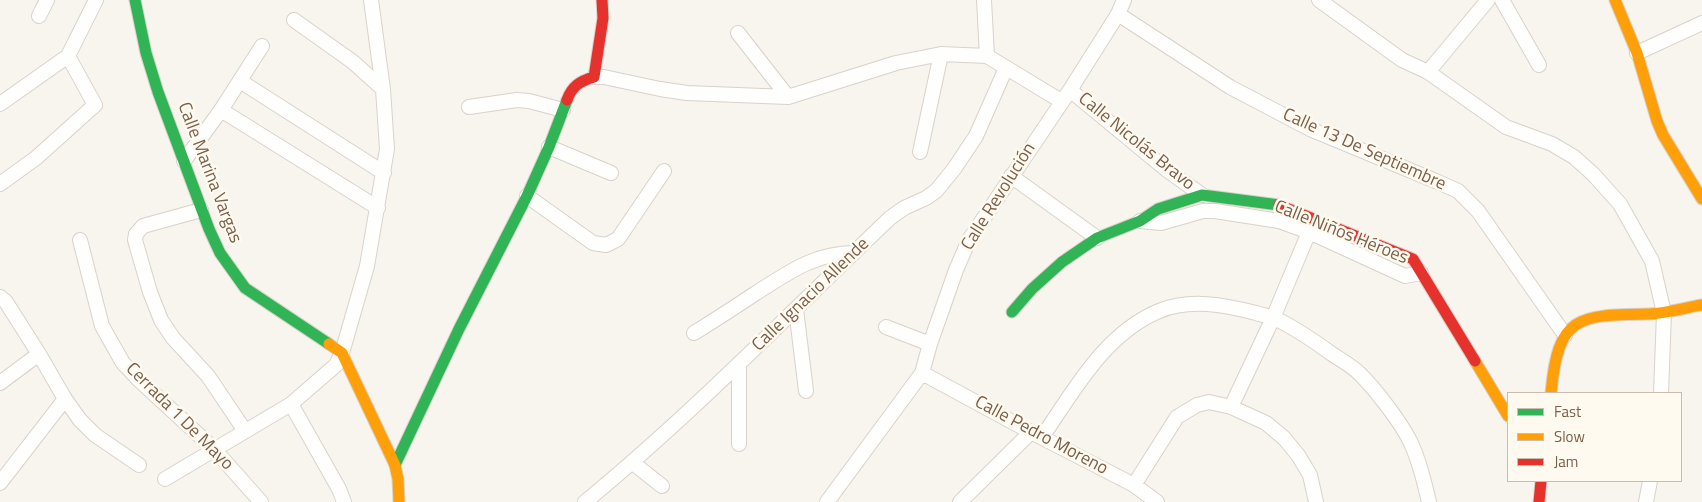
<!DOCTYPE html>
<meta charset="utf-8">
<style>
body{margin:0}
#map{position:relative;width:1702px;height:502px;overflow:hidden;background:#f8f5ee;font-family:"Titillium Web",sans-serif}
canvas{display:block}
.legend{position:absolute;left:1507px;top:392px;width:175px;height:90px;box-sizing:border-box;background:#fffaf0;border:1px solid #cabcae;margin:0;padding:6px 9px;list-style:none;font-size:15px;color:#7a5f4a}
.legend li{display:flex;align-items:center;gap:10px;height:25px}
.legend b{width:25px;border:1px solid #cabcae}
</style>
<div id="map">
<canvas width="1702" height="502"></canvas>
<ul class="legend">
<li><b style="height:6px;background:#30b455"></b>Fast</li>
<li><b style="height:6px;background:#ff9f0a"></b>Slow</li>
<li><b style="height:6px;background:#e5322d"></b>Jam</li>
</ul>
</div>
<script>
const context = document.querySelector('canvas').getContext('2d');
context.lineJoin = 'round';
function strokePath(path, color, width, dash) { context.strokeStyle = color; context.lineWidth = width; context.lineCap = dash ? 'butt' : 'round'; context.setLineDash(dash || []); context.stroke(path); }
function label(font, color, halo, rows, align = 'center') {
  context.font = font + ' "Titillium Web",sans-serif'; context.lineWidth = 5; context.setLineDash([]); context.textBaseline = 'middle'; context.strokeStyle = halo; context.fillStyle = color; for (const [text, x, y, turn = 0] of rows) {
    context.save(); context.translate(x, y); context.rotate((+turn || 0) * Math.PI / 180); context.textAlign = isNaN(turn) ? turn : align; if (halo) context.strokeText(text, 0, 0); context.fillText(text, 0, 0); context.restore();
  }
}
const street = new Path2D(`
 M984 0 987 56
 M1319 0 1402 60 1428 72 1506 127 1552 144 1574 157 1593 174 1620 204 1652 261 1664 313 1661 393
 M1502 0 1539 65
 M1118 14 1230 87 1310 129 1438 182 1458 191 1478 211 1565 335
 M39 16 47 0
 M294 20 353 62 383 89
 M738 33 788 97
 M1637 53 1702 23
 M987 56 1061 101
 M1428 72 1488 0
 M594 77H604L660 89 687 93 788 97 896 63 941 54 987 56
 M240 81 384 173
 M1070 90 1167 170 1202 195
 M0 104 68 56 96 0
 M469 107 517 100 529 101 563 110
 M221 110 378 208
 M549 147 611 173
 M920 152 941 54
 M184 161 221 110 262 46
 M1011 176 1097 238
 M0 184 36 158 95 105 68 56
 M527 196 593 243 606 245 618 239 664 171
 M201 210 143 226 136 234 135 240 150 292 161 320 173 338 208 376 245 431
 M1140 221 1161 223 1203 211H1215L1279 221 1309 232 1405 276 1421 273
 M80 240 102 326 123 363 138 379 214 449 261 502
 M0 297 6 302 39 354 65 399 80 420 95 435 139 465
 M796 309 806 391
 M886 327 930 344
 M694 333C715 320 735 307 756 293 788 273 814 253 854 253
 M739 364V444
 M922 373 1031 432 1134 485 1157 502
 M0 383 39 354
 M291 404 339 489 344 502
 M1231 407 1273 318 1309 232
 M1042 437C1074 391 1104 334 1159 311 1190 298 1225 305 1256 313 1262 315 1268 316 1274 318 1294 327 1314 341 1332 354 1341 360 1352 366 1360 374 1375 389 1400 421 1410 441 1419 460 1424 481 1429 502
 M633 463 662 486
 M165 479 291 404 336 365 342 353 367 266 387 149 383 89 371 0
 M0 483 65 399
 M1134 485 1177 417 1197 405 1209 402 1231 407 1266 423 1284 438 1298 455 1310 475 1316 502
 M585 502C692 414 789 314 890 218L904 208 926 198 936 191 954 169 976 136 1006 68
 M827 502 922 373 930 344 956 270 969 240 1070 90 1118 14 1124 0
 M960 502 1031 432
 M1646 502 1650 481`);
const fast = new Path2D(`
 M135 0 146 53 158 92 209 229 220 253 245 288 329 344
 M1012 312 1032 289 1062 262 1097 238 1140 221 1158 209 1202 195 1279 205
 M395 465 459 329 527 196 549 147 567 100`);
const slow = new Path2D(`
 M1615 0 1637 53 1657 121 1663 135 1702 199
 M329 344 342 353 395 465 398 479 399 502
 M1475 361 1508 416
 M1551 393C1558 315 1578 315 1649 314 1667 313 1684 308 1702 305`);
const jam = new Path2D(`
 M567 100C572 86 580 81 594 77L603 18 602 0
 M1279 205 1413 259 1475 361
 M1539 502 1541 481`);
strokePath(street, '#d8d2cc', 16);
strokePath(fast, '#d8d2ca', 13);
strokePath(slow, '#d8d2ca', 13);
strokePath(jam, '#d8d2ca', 13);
strokePath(street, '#fefefc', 14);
strokePath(fast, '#30b455', 11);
strokePath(slow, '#ff9f0a', 11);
strokePath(jam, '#e5322d', 11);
label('18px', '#7a5f4a', '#fffaf0', [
 ["Calle Nicolás Bravo",1136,142,39],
 ["Calle 13 De Septiembre",1364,150,24],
 ["Calle Marina Vargas",209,173,69],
 ["Calle Revolución",999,197,-58],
 ["Calle Niños Héroes",1341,233,22],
 ["Calle Ignacio Allende",811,295,-44],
 ["Cerrada 1 De Mayo",179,417,45],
 ["Calle Pedro Moreno",1041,436,28]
]);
</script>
